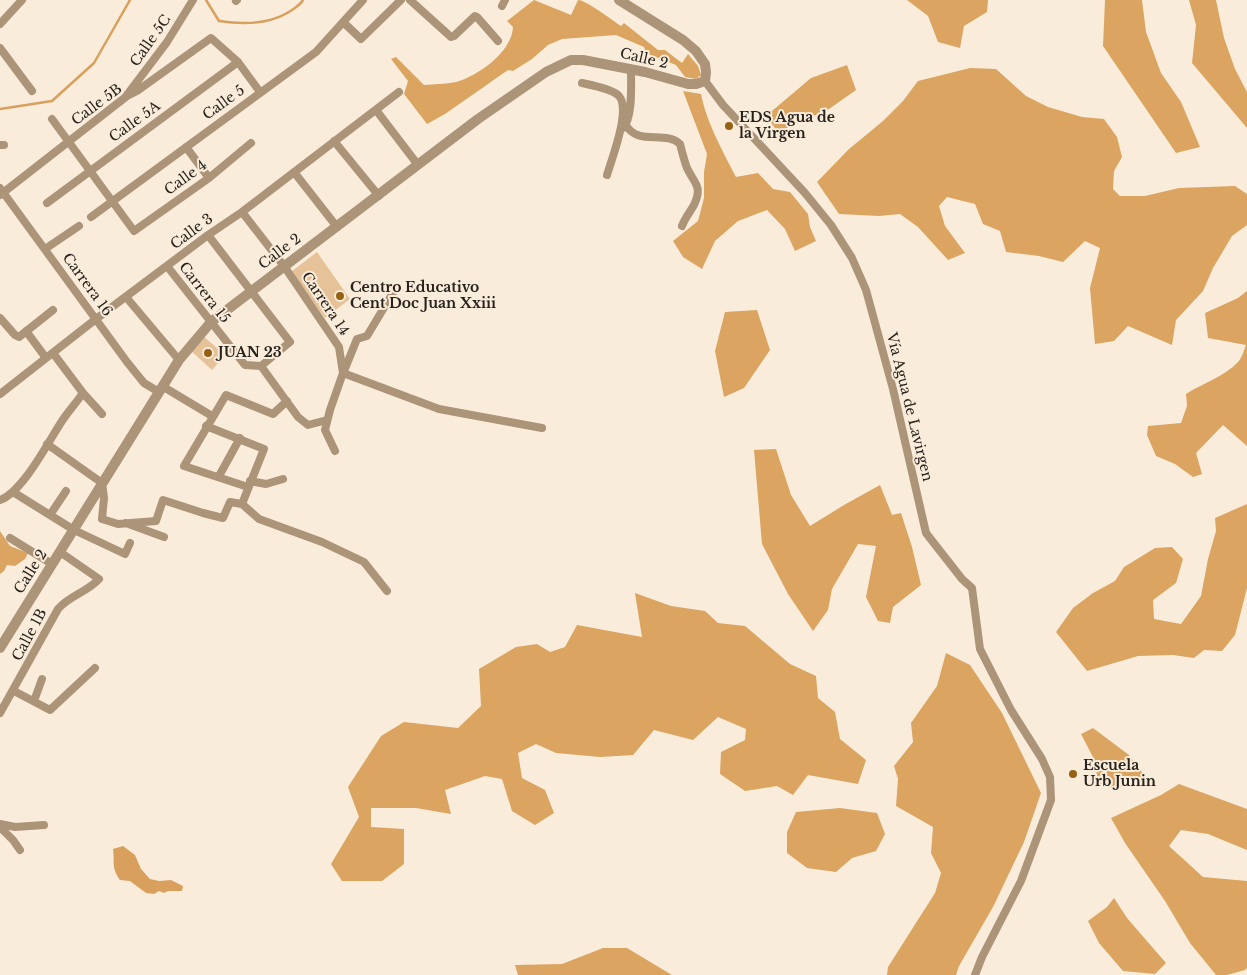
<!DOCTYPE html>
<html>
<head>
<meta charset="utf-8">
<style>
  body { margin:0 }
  canvas { display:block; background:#faecdb }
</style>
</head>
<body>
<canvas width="1247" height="975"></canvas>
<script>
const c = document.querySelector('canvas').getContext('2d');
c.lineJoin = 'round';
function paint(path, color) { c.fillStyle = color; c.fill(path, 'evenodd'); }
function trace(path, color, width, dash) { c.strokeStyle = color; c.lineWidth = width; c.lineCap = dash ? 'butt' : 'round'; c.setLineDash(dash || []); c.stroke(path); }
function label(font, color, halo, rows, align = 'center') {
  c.font = font + ' "Libre Baskerville",serif'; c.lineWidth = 4; c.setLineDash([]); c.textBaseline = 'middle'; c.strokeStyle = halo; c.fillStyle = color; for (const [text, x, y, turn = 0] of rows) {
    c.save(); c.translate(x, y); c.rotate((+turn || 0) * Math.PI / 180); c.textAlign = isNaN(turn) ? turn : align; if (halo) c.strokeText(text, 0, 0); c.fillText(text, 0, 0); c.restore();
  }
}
paint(new Path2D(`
  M 317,252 L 350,299 L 325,318 L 291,272 Z
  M 203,336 L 225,355 L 212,370 L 191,351 Z`), '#e6c298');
paint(new Path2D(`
  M 534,0 L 571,15 L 578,0 C 586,0 612,20 621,26 L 624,23 L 658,50 L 665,50 L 682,63 L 688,54 L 698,66 L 701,75 L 696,79 L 685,77 L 676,65 L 646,53 L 644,47 L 616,35 L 562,39 L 548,45 L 532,59 L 513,71 L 508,70 L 445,114 L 427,124 L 404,94 L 408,81 L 391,59 L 396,57 L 424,85 C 434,84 446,84 456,82 C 478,76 512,52 513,27 L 507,21 Z
  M 907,0 L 988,0 L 987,12 L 964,26 L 960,48 L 938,42 L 928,16 Z
  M 1105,0 L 1142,0 L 1146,32 L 1161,73 L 1181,102 L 1200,147 L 1176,153 L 1103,46 Z
  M 1189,0 L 1216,0 L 1224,38 L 1235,69 L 1247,92 L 1247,128 L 1192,63 L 1196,25 Z
  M 847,65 L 856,90 L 829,109 L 778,132 L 766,116 L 811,78 Z
  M 970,68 L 996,69 L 1026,96 L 1048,107 L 1082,117 L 1104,119 L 1117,137 L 1122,157 L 1114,171 L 1113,189 L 1120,196 L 1145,196 L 1179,188 L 1235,186 L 1247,194 L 1247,225 L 1232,236 L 1213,268 L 1203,291 L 1176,320 L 1172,345 L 1128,326 L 1114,341 L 1095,344 L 1090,288 L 1100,248 L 1085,241 L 1063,262 L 1039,256 L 1006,252 L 1000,231 L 983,224 L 975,204 L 947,197 L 939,206 L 945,226 L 965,253 L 948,260 L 918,227 L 900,214 L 879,216 L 839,214 L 817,182 L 849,149 L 883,121 L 903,101 L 918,81 Z
  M 683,91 L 701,94 C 706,121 723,152 736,177 L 758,173 L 773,189 L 790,192 L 808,214 L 810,227 L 816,241 L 795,251 L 785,229 L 767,210 L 738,221 L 715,241 L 702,269 L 683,257 L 673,241 L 698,221 L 704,198 L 704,172 L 707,154 Z
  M 1247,291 L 1247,446 L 1223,425 L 1196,453 L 1202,474 L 1193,477 L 1175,464 L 1156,456 L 1147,435 L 1148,426 L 1181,423 L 1187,406 L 1186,394 C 1203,383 1224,377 1238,362 C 1242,358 1244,350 1246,345 L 1208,338 L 1205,313 L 1238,298 Z
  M 757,310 L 770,350 L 744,388 L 724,397 L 715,351 L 725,312 Z
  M 776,449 L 791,495 L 810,526 L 844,505 L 880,485 L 892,515 L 901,513 L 912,547 L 921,585 L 893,607 L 890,623 L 878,621 L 866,597 L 876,546 L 858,544 L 832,589 L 828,610 L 813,631 L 788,594 L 762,544 L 754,450 Z
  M 1247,504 L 1247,588 L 1235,635 L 1222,651 L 1204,650 L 1194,658 L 1173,655 L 1138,656 L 1087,671 L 1056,632 L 1073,608 L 1093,593 L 1115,581 L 1124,567 L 1155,548 L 1172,547 L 1183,559 L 1176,583 L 1153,600 L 1154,619 L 1181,624 L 1201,596 L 1208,559 L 1216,531 L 1215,518 Z
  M 0,531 L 10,546 L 28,553 L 25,559 L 15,566 L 7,565 L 4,571 L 0,574 Z
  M 635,593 L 671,606 L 705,611 L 718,623 L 745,626 L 790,664 L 816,676 L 818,698 L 835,712 L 840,739 L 866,760 L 858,784 L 808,775 L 793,795 L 777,786 L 745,791 L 720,774 L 721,752 L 745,740 L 746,729 L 718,717 L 693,740 L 654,730 L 633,755 L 600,757 L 556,753 L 536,744 L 518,753 L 522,778 L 545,790 L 554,813 L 535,825 L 512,811 L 502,779 L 485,776 L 445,790 L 451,814 L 416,808 L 371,808 L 371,827 L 404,829 L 404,864 L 382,881 L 342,881 L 331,864 L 359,817 L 348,787 L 381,736 L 404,722 L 458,728 L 481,706 L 479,669 L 516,647 L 537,644 L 550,652 L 565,647 L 577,625 L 642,637 Z
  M 946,653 L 970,665 L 1002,713 L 1041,793 L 1024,842 L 993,907 L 959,966 L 956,975 L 887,975 L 888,967 L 935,893 L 941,873 L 931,853 L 933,827 L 896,806 L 898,779 L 894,766 L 913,742 L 911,723 L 937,686 Z
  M 1093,728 L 1129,755 L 1144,775 L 1132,786 L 1113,788 L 1098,784 L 1095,761 L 1081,734 Z
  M 1179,784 L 1247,809 L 1247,850 L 1208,834 L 1181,830 L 1169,846 L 1203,877 L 1247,881 L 1247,968 L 1245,970 L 1227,975 L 1216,975 L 1190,943 L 1165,901 L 1125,843 L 1111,818 L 1161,795 Z
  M 840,808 L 877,813 L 885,834 L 876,851 L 852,858 L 836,872 L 807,868 L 787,853 L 787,832 L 796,812 Z
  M 1114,898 L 1127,918 L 1166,963 L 1155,974 L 1123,971 L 1099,943 L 1088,921 L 1107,907 Z
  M 603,948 L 627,948 L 672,975 L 518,975 L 515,965 L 562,964 Z`), '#dba460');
paint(new Path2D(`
  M 123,846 L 135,855 L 141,869 L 150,879 L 159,881 L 171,880 L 183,886 L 182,891 L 168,891 L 164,893 L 159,891 L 154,894 L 146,893 L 130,881 L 120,880 C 111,867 115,863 113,849 Z`), '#d8a05c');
trace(new Path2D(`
  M 206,0 L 219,21 C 244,25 270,25 292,10 C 296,7 300,5 303,0
  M 0,109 L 52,101 L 94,63 L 130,0`), '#d8a05c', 2.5);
trace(new Path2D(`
  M 410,0 L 451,37 L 454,36 L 475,16 L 477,17 L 498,41
  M 236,1 L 237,0
  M 502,6 L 505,0
  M 343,22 L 361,39 L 401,0
  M 0,24 L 22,0
  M 0,48 L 32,91
  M 705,81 L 723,105 L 805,193 L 831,225 L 852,258 L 866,290 L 893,389 L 926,533 L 962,579 L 972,588 L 980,649 L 1011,710 L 1042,759 L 1050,777 L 1051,800 L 1021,881 L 982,957 L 975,975
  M 582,83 C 591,85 613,89 619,96 C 631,110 612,158 607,175
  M 127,95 L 167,42 L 193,0
  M 376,110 L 418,165
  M 52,119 L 134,231 L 209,178 L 251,143
  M 626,125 C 637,146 666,130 680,144 C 682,152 684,160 687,168 C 694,183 703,186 694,205 C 690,212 685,218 682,226
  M 623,128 C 633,118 631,84 631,70
  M 334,141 L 379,196
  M 0,145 L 4,145
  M 186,147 L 209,178
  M 294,172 L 337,227
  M 0,188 L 127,362 L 144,383 L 159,392
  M 0,195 L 127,96 L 137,91 L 211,38 L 238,62 L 260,92
  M 47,203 L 238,62
  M 242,212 L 284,266 L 339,347 L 343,373 L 330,410 L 325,430 L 335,451
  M 91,217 L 316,52 L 363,0
  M 208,235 L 290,342 L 261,366
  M 45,249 L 79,226
  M 167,266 L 245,365 L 261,366
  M 126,297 L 179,360
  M 0,318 L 15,335 L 19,337 L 53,310
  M 26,331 L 46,358
  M 53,353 L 83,393 L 102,414
  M 261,366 L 298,417 L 308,425 L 327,420
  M 344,371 L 357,339 L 367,336 L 394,291
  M 343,373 L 439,409 L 542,428
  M 162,386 L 212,416
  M 0,394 L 96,319 L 208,235 L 242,212 L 399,92
  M 206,426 L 264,449 L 242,504
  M 47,444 L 102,483 L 104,498 L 102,519 L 118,524 L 156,521 L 163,500 L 203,513 L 223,518 L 230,502 L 242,504 L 259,519 L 322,542 L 364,562 L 387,591
  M 219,476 L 240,438
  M 250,481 L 266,484 L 283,479
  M 248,487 L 184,466 L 226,395 L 273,414 L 287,401
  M 13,492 L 74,530 L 125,554 L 130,543
  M 0,500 C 23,492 48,442 62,421 C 68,412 76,403 83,393
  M 50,515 L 66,491
  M 126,523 L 164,537
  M 10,538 L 52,564
  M 14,691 L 50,710 L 95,668
  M 34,701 L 42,679
  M 0,713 L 58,609 C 70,595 86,593 99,579 L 60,552
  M 0,824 L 15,827 L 44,825
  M 0,827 L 13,840 L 20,850`), '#ac9478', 8);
trace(new Path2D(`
  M 0,648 L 179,360 L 211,322 L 478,119 L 546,72 L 571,60 L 583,60 L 645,72 L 688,84 L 696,84 L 705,81 L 706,72 L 705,64 L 696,51 L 683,40 L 619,0`), '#ac9478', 10);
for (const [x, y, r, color] of [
  [729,126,5,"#956115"],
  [340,296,5,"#956115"],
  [208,353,5,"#956115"],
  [1073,774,5,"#956115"]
]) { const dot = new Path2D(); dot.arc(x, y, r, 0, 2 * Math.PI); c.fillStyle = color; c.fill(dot); trace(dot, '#faecdb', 2); }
label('14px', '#27221c', '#faecdb', [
  ["Calle 5C",151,41,-55],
  ["Calle 2",644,59,13],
  ["Calle 5",224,103,-36],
  ["Calle 5B",97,105,-37],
  ["Calle 5A",135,122,-36],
  ["Calle 4",186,178,-36],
  ["Calle 3",192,232,-37],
  ["Calle 2",280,252,-37],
  ["Carrera 16",87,285,54],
  ["Carrera 15",204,293,52],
  ["Carrera 14",325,304,56],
  ["Vía Agua de Lavirgen",909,407,76],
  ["Calle 2",31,572,-58],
  ["Calle 1B",30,635,-62]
]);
label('bold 14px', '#27221c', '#faecdb', [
  ["EDS Agua de",739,118],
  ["la Virgen",739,134],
  ["Centro Educativo",350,288],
  ["Cent Doc Juan Xxiii",350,304],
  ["JUAN 23",218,353],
  ["Escuela",1083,766],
  ["Urb Junin",1083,782]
], 'left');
</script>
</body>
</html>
